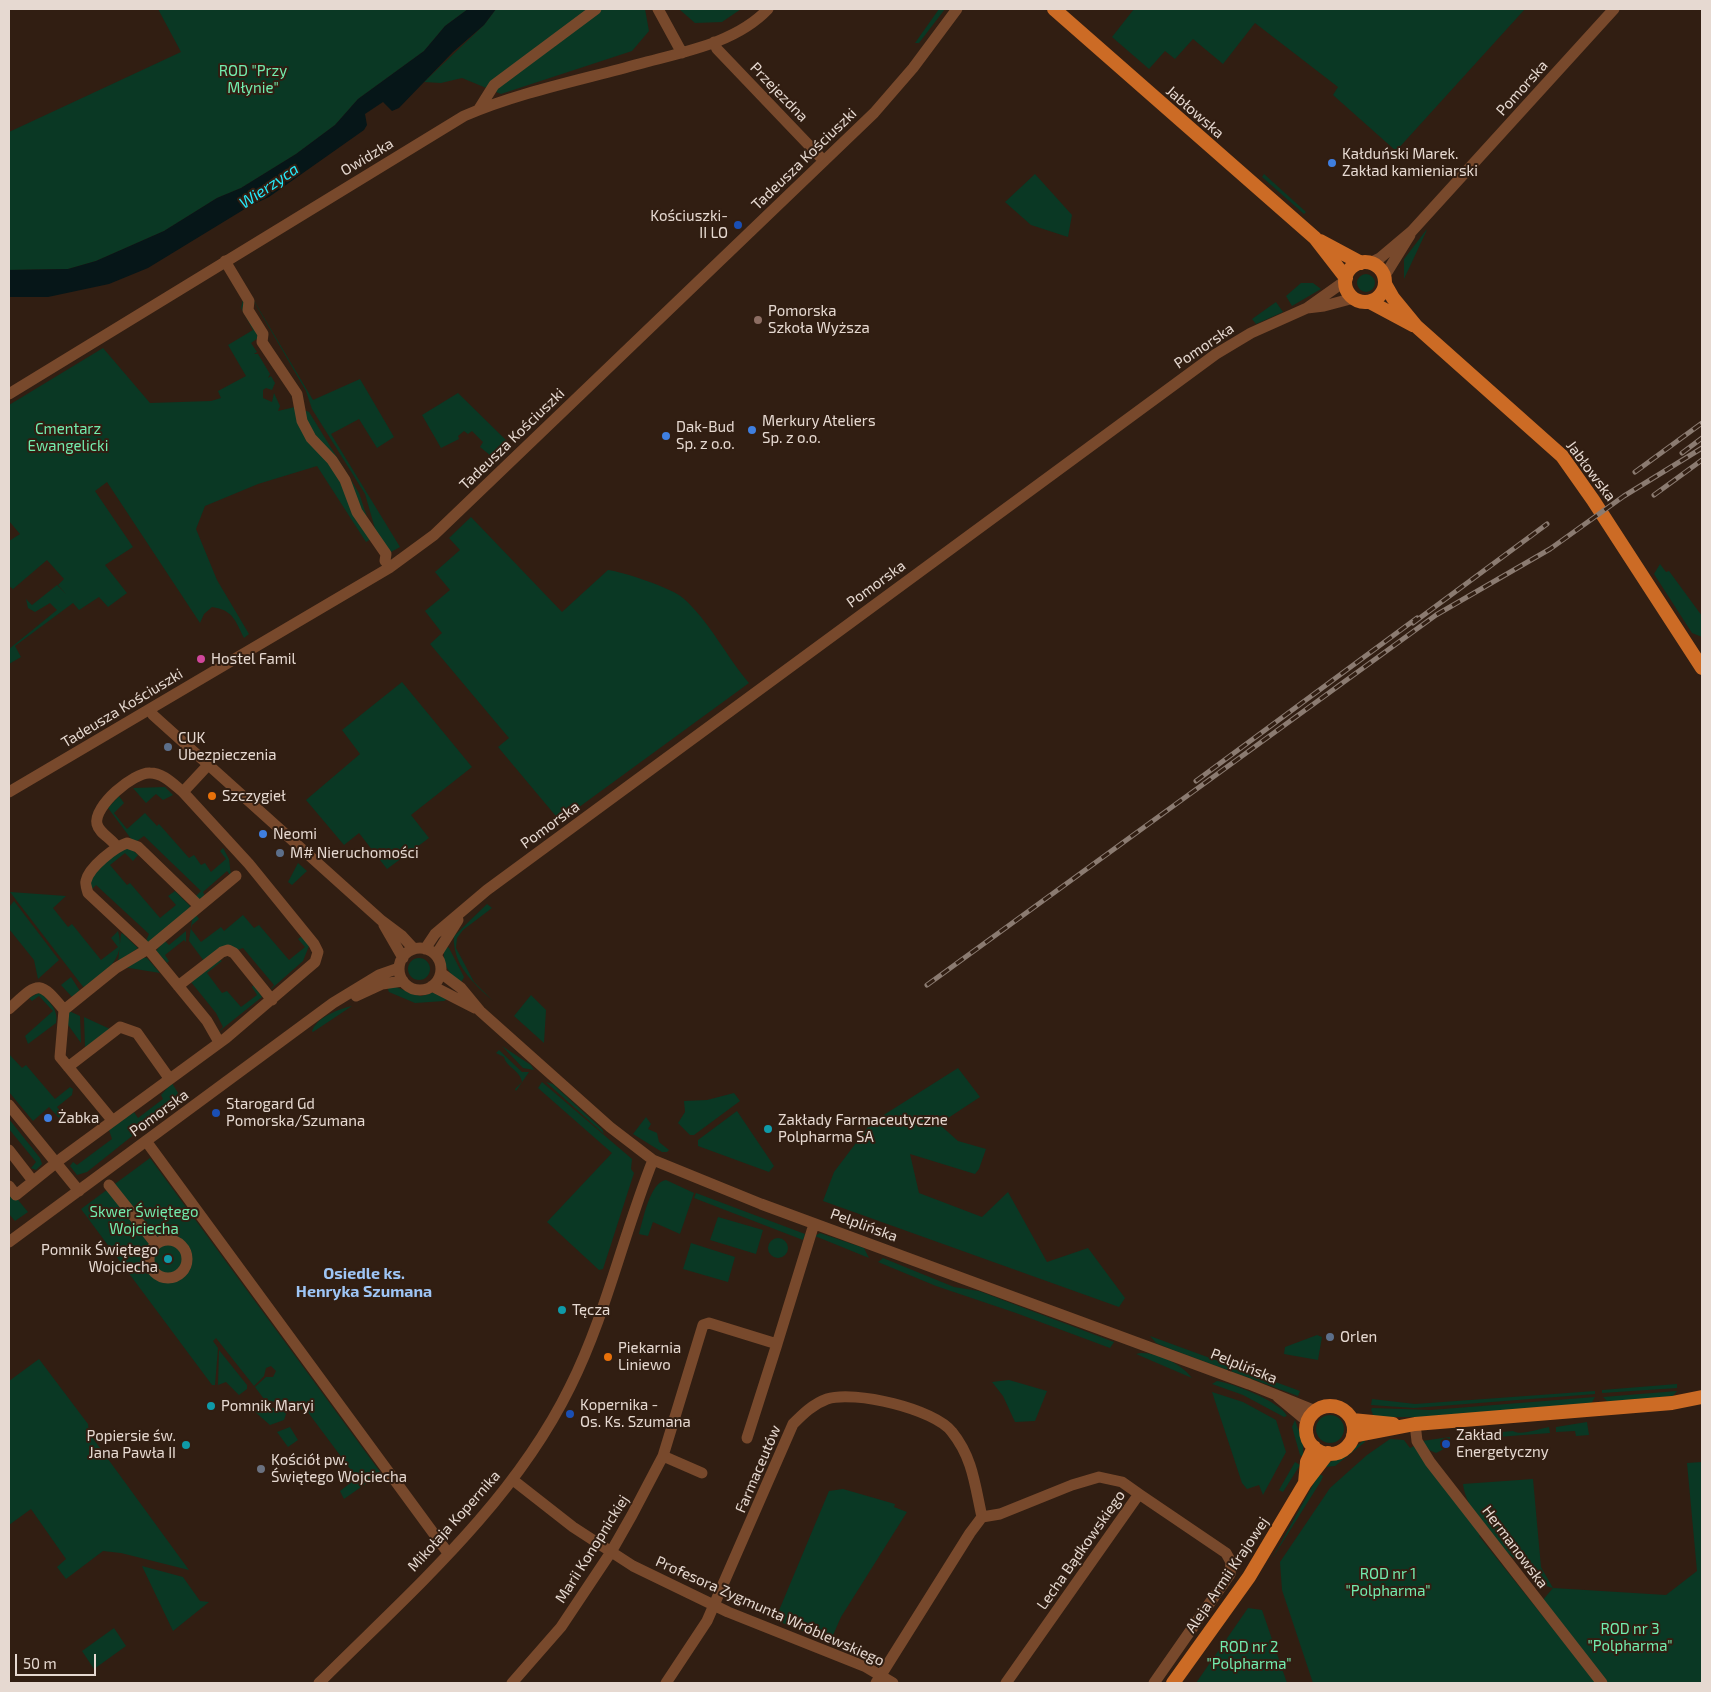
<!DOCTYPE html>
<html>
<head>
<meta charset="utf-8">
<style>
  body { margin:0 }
  #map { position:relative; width:1711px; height:1692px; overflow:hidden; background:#311e12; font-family:"Exo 2",sans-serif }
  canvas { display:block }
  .frame { position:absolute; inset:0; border:10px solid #e6d9d1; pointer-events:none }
  .scale { position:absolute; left:15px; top:1654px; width:81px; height:22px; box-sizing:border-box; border:2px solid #e6d9d1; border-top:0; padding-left:6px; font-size:15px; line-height:18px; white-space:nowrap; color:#e6d9d1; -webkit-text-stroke:4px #311e12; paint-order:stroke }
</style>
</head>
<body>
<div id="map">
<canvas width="1711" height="1692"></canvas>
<div class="frame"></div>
<div class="scale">50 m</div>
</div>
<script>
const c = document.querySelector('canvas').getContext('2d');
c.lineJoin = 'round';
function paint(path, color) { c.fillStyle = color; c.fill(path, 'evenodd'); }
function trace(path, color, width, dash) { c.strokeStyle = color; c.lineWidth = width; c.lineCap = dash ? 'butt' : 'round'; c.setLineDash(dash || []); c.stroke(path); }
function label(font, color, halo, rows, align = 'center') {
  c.font = font + ' "Exo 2",sans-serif'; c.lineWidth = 4; c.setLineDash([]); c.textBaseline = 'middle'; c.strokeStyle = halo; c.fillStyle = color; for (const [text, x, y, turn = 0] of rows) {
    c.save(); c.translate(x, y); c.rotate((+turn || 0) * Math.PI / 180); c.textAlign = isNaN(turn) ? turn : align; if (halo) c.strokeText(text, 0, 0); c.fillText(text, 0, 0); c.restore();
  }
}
paint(new Path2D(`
  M 158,9 L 468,9 L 445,26 L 424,51 L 358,99 L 335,125 L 296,154 L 241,188 L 217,198 L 164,231 L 96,261 L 68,269 L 9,270 L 9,132 L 181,52 Z
  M 496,9 L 645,9 L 649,31 L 632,51 L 501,94 L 462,78 L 441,83 L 424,82 L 484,25 Z
  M 679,9 L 741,9 L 722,22 L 695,23 Z
  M 939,9 L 945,9 L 919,43 L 915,43 Z
  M 1134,9 L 1525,9 L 1396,151 L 1333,95 L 1338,87 L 1255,23 L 1223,64 L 1193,39 L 1175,59 L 1165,51 L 1149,69 L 1112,37 Z
  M 1035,174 L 1072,215 L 1068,237 L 1031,225 L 1005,202 Z
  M 1264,174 L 1306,212 L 1304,214 L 1262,177 Z
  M 1427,229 L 1426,232 L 1404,279 L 1404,259 Z
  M 234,267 L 313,400 L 360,379 L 394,437 L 377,448 L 359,419 L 331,434 L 400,547 L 391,552 L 376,532 L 365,494 L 312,409 L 306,391 Z
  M1357 283a9 9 0 1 1 18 0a9 9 0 1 1-18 0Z
  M 1301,283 L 1313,283 L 1321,289 L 1292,306 L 1286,296 Z
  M 243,299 L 245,303 L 242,308 L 258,334 L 258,338 L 251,343 L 257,352 L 254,354 L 258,354 L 270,374 L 268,378 L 271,376 L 275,383 L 272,390 L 266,388 L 263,390 L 263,398 L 272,402 L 274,393 L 280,406 L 278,411 L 295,407 L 335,472 L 371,539 L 366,542 L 317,466 L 258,484 L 205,506 L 196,529 L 217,580 L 249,634 L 244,638 C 235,620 233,610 212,607 L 204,614 L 200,623 L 107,482 L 95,491 L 133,547 L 105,565 L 127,593 L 108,607 L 99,597 L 79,610 L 73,603 L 15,646 L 21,657 L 9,664 L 9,649 L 57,610 L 50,603 L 35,612 L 28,608 L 26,599 L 32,605 L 57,585 L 66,594 L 58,585 L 64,579 L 47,560 L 13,589 L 9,586 L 9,541 L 20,534 L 9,521 L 9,405 L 103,348 L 150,403 L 211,401 L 221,398 L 218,391 L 246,376 L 228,345 L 253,330 L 241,308 Z
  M 1276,302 L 1283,312 L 1256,324 L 1252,319 Z
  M 458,393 L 510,444 L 496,460 L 480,447 L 483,442 L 472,431 L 468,434 L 464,431 L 458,436 L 459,439 L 441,448 L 422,415 Z
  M 304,410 L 309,412 L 359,493 L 368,520 L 308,424 Z
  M 471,517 L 562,612 L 608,570 C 623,572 672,588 683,598 C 710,622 726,656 749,683 L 560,821 L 498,747 L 509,738 L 430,644 L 442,633 L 425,611 L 450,590 L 435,572 L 460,550 L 449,538 Z
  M 1660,564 L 1666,572 L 1669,571 L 1702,616 L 1702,637 L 1692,633 L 1654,574 Z
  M 402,682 L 472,767 L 411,815 L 429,838 L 387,869 L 359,833 L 344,845 L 306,800 L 360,754 L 342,730 Z
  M 165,787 L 173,795 L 163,800 L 156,794 L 146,803 L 133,788 Z
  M 119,796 L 124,803 L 114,813 L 127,829 L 145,813 L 157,826 L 159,824 L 189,858 L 194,855 L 201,865 L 205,863 L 211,872 L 226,859 L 220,851 L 223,848 L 229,859 L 231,876 L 227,871 L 203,892 L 206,898 L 202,901 L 195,897 L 201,891 L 144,836 L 137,841 L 132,840 L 108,808 Z
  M 128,846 L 138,855 L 133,861 L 125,853 L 110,865 L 127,885 L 130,883 L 160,918 L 176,905 L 168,896 L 175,891 L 190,906 L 189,909 L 150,943 L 146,941 L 149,934 L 96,885 L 91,890 L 88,881 L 109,859 Z
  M 298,863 L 307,871 L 292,885 L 288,882 Z
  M 10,892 L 66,896 L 53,908 L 68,927 L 72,924 L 101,960 L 118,947 L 111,938 L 118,931 C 127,960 103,973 84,988 Z
  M 14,901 L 59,960 L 38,979 L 34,960 L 9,929 L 9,907 Z
  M 487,904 L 492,908 L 463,930 L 457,938 L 456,948 L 474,982 L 493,1001 C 473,983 452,964 454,936 Z
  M 196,915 L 199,919 L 192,925 L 191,929 L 201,942 L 221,927 L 224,931 L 243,915 L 254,928 L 259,925 L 289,960 L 305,947 L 298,939 L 302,936 L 309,946 L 303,961 L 269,991 L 274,985 L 243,948 L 204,961 L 189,941 L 192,920 Z
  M 186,931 L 186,942 L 184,940 L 165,955 L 169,961 L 167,963 L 156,951 L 164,940 L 169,945 Z
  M 122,933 L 138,948 L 118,962 L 121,934 Z
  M 445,945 L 449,948 L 464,977 L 461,983 C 447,972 441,962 445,945 Z
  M 142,957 L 147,958 L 160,973 L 123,967 Z
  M408 969a11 11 0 1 1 22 0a11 11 0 1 1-22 0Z
  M 218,958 L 222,961 L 207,973 L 222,993 L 227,991 L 241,1007 L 257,995 L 252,987 L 254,984 L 262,997 L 217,1033 L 223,1027 L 216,1013 L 191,982 Z
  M 71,977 L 80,991 L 72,997 L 61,985 Z
  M 394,986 L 413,994 L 421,996 L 435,992 L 449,998 L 444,1001 L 415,1003 L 389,992 L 387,987 Z
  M 40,992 C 49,1001 59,1010 56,1023 L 28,1044 L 25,1036 L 53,1011 L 39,996 L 32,1001 L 29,998 Z
  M 531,995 L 546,1010 L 544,1043 L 514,1016 Z
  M 352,1006 L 313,1032 L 312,1031 C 317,1017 339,1009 352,1006 Z
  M 69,1011 L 80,1016 L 81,1043 L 66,1022 Z
  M 84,1017 L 110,1029 L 85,1048 Z
  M 502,1046 L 531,1065 L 534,1070 L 523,1068 Z
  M 499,1050 L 522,1072 L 529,1072 L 516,1091 L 515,1089 L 522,1082 C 520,1070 506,1067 504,1057 L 496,1053 Z
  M 9,1054 L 22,1068 L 26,1065 L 55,1099 L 70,1087 L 73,1089 L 72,1095 L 57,1107 L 63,1115 L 59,1118 L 49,1107 L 33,1121 L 9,1092 Z
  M 958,1068 L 980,1097 L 939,1124 L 958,1141 L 986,1149 L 979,1169 L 975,1174 L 910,1154 L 919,1193 L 982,1217 L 1008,1192 L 1047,1262 L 1088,1248 L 1125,1298 L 1119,1307 L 823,1201 L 834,1172 L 871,1123 Z
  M 542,1082 L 632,1159 L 631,1169 L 634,1173 L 603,1269 L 599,1270 L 547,1222 L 612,1153 L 538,1088 Z
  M 546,1082 L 553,1084 L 602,1129 L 604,1134 Z
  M 172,1083 L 178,1093 L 166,1109 L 87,1172 L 77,1175 L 70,1166 L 73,1162 L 77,1165 L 112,1139 L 109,1130 L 134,1112 L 138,1118 L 163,1099 L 161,1095 Z
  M 734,1093 L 740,1101 L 694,1135 L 690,1135 L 678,1123 L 685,1112 L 684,1101 L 707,1100 Z
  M 737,1111 L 774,1166 L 769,1172 L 698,1146 L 698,1140 Z
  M 646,1117 L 651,1124 L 648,1129 L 657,1133 L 659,1142 L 669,1150 L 667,1152 L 662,1152 L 633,1134 Z
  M 9,1119 L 40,1158 L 42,1164 L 36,1170 L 31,1168 L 36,1162 L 9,1129 Z
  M 150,1158 L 381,1473 L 344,1499 L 340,1491 L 357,1478 L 307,1411 L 264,1399 L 255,1387 L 266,1377 L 273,1377 L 276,1371 L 271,1366 L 266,1368 L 264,1376 L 254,1386 L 216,1338 L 213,1341 L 218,1348 L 215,1385 L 212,1385 L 81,1209 Z
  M 666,1180 L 694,1193 L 680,1234 L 653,1222 L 648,1236 L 639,1234 C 643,1220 650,1182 666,1180 Z
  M 9,1189 L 28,1212 L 15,1221 L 9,1214 Z
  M 696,1193 L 805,1234 L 803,1240 L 694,1198 Z
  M 718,1217 L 763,1230 L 756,1254 L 710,1240 Z
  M 820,1233 L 864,1248 L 869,1258 L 815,1236 Z
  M768 1248a10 10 0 1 1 20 0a10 10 0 1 1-20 0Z
  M 691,1243 L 735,1257 L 728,1282 L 683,1269 Z
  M 883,1258 L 954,1287 L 979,1291 L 1114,1342 L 1110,1348 L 1016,1313 L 936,1286 L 878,1262 Z
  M 1317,1335 L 1322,1337 L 1318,1360 L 1284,1354 L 1285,1347 Z
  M 1150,1336 L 1300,1391 L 1298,1396 L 1173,1350 L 1156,1343 Z
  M 219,1350 L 247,1385 L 247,1389 L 239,1395 L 226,1382 L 218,1385 Z
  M 1140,1353 C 1157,1352 1182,1364 1192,1378 L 1136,1354 Z
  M 39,1359 L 88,1424 L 89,1433 L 189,1570 L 121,1553 L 103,1551 L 66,1579 L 57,1567 L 66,1559 L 31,1509 L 9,1525 L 9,1381 Z
  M 1009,1380 L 1047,1391 L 1035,1421 L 1015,1422 L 1003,1396 L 992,1382 Z
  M 1217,1381 C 1232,1383 1281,1402 1287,1416 L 1284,1417 L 1243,1395 L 1212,1384 Z
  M 1677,1384 L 1677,1388 L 1602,1393 L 1602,1390 Z
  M 1595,1391 L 1595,1394 L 1414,1408 L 1371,1405 L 1372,1399 L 1415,1404 Z
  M 1677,1391 L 1673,1396 L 1608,1402 L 1603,1397 Z
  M 1212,1392 L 1243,1402 L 1276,1420 L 1286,1452 L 1263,1495 L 1259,1485 L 1247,1489 L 1242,1483 Z
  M 1595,1397 L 1591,1404 L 1425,1417 L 1374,1417 L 1371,1410 L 1372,1408 L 1431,1410 Z
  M 261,1405 L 284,1411 L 286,1414 L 284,1420 L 270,1425 L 254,1411 Z
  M1316 1429a14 14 0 1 1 28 0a14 14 0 1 1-28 0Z
  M 1295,1420 L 1303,1443 L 1303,1457 L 1300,1455 L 1292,1427 Z
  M 1587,1422 L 1589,1435 L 1576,1436 L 1575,1431 L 1556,1432 L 1556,1427 Z
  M 290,1427 L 298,1440 L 288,1447 L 277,1432 Z
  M 1549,1427 L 1550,1433 L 1458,1440 L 1458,1436 L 1513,1431 C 1520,1436 1538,1429 1549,1427 Z
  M 1450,1437 L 1448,1447 L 1436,1453 L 1429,1450 L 1422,1441 Z
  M 1390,1439 L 1404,1440 L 1410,1448 L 1414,1446 L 1483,1534 L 1479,1536 L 1596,1683 L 1313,1683 L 1282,1590 L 1280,1562 L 1330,1488 L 1367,1455 Z
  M 1364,1440 L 1365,1442 L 1335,1466 L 1325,1467 L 1330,1462 L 1349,1452 Z
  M 1295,1462 L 1300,1465 L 1283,1492 L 1279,1490 Z
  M 1702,1462 L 1702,1683 L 1608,1683 L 1542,1601 L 1553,1588 C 1536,1584 1538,1577 1527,1566 C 1522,1562 1515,1560 1510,1555 C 1492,1538 1466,1510 1463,1484 L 1533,1479 L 1541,1567 L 1553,1588 L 1666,1595 L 1697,1571 L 1687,1463 Z
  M 1319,1474 L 1323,1476 L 1321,1481 L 1272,1559 Z
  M 843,1489 L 895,1504 L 894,1507 L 907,1512 L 841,1617 L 830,1642 L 775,1620 L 829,1491 Z
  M 142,1566 L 183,1577 L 200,1601 L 209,1602 L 173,1631 Z
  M 1248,1608 L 1262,1610 L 1287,1683 L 1196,1683 Z
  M 114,1628 L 126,1646 L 94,1669 L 82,1651 Z`), '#0a3824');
paint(new Path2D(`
  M 468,9 L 496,9 L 484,25 L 453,52 L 399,108 L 392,111 L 383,102 L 365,114 L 367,125 L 364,130 L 269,197 L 248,207 L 148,268 L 109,284 L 48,297 L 9,297 L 9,270 L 68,269 L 96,261 L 164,231 L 217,198 L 241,188 L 296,154 L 335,125 L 358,99 L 424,51 L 445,26 Z`), '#061618');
trace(new Path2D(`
  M 658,9 L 682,53
  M 714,42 L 717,49 L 824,161
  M 479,109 L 494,85 L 596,9
  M 225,261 L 249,301 L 248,310 L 263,334 L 262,342 L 297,394 L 302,421 L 311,438 L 332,460 L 345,480 L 357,512 L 386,554 L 385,561
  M 1370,263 L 1380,258 L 1412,231 L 1614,9
  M 1384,277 L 1410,235
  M 1307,308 L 1324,306 L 1354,298
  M 9,394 L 464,116 C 520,92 581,80 639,64 C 683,52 736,43 768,9
  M 150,709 L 153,715 L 382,921 L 402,936 L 414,949
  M 9,792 L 389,568 L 434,535 L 874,113 L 913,68 L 957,9
  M 117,847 C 112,839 99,833 97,824 C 93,806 134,772 150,773 C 163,773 173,784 183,792
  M 384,925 L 403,958
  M399 969a21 21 0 1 1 42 0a21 21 0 1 1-42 0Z
  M 425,949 L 435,934 L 487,890 L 1216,354 L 1251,333 L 1307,308 L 1345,281
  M 436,955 L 458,920
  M 441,973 L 461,988 L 480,1011 L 610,1127 L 653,1160 L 761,1204 L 1249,1384 L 1316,1411
  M 178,986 L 222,952 L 228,950 L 234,953 L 272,1000
  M 432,986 L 475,1008
  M 356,996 L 382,984 L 403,981
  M 9,1009 C 38,983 38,978 64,1010 L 60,1057 L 112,1120
  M 64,1010 L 116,968 L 148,949 L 88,893 C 87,889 85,884 86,881 C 89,867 115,847 127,843 L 138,847 L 199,906
  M 219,1042 L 207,1021 L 148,949 L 236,876
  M 68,1067 L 120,1027 L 137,1033 L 169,1078
  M 9,1105 L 79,1191
  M 146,1141 L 448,1553
  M 9,1150 L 33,1181
  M 109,1185 L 156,1244
  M 9,1186 L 16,1195 L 62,1158 L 226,1038 L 315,962 L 318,952 L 314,944 L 249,864 L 183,792 L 209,764
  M149 1259a19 19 0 1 1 38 0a19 19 0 1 1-38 0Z
  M 9,1242 L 333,1003 L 379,975 L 399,968
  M 1278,1397 L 1308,1422
  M 1415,1424 L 1417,1441 L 1430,1462 L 1602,1683
  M 747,1438 L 777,1344
  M 663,1456 L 702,1473
  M 513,1480 L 573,1527 L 633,1566 L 728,1612 L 866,1667 L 893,1683
  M 1139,1494 L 1226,1553 L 1231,1562 L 1230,1574 L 1154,1683
  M 982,1517 L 1000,1514 L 1072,1485 L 1099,1477 L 1122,1482 L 1139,1494 L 1006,1683
  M 319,1683 C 410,1592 512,1505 570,1387 C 606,1315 623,1235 653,1160
  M 512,1683 L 561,1627 L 611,1552 L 632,1515 L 663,1456 L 703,1325 L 709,1323 L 777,1344 L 814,1224
  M 666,1683 L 707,1621 L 793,1424 C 803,1414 813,1404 827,1399 C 854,1390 935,1409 952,1432 C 973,1458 975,1486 982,1517 L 970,1533 L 876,1683`), '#78492c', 11);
trace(new Path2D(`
  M 1054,9 L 1315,238 L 1346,278
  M 1320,241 L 1361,263
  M1345 282a20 20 0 1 1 40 0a20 20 0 1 1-40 0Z
  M 1385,284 L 1393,298 L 1416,326 L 1562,456 L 1593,500 L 1702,668
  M 1370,302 L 1413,325
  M1306 1430a24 24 0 1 1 48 0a24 24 0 1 1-48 0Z
  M 1352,1420 L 1393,1424
  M 1353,1436 L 1415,1424 L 1672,1403 L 1702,1397
  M 1305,1483 L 1307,1462 L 1314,1447
  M 1173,1683 L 1249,1577 L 1305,1483 L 1328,1453`), '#cc6b25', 14);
const rail = new Path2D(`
  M 1682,453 L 1702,438
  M 1635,472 L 1702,423
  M 1654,495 L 1702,460
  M 1413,623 L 1547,524
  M 1196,781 L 1417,618
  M 927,985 L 1436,615 L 1550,549 L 1624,496 L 1702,448`);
trace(rail, '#8b7b71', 5);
trace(rail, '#311e12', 3, [9]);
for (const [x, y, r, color] of [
  [1332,163,5,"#3f7fe0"],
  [738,225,5,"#1a4fb4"],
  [758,320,5,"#8d6e63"],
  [752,430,5,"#3f7fe0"],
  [666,436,5,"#3f7fe0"],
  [201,659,5,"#d1479c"],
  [168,747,5,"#5c6f8a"],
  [212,796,5,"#e8710a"],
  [263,834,5,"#3f7fe0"],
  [280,853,5,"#5c6f8a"],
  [216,1113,5,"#1a4fb4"],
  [48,1118,5,"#3f7fe0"],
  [768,1129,5,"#0f9aa8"],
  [168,1259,5,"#0f9aa8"],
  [562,1310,5,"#0f9aa8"],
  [1330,1337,5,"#5c6f8a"],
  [608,1357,5,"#e8710a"],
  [211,1406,5,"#0f9aa8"],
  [570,1414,5,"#1a4fb4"],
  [1446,1444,5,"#1a4fb4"],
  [186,1445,5,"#0f9aa8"],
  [261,1469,5,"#6b7280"]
]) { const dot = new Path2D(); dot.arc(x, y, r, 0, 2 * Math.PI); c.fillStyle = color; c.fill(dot); trace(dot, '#311e12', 2); }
label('15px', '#72edaf', '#311e12', [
  ["ROD \"Przy",253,71],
  ["Młynie\"",253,88],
  ["Cmentarz",68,429],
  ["Ewangelicki",68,446],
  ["Skwer Świętego",144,1212],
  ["Wojciecha",144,1229],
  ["ROD nr 1",1388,1574],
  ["\"Polpharma\"",1388,1591],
  ["ROD nr 3",1630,1629],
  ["\"Polpharma\"",1630,1646],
  ["ROD nr 2",1249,1647],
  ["\"Polpharma\"",1249,1664]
]);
label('15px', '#e6d9d1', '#311e12', [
  ["Pomorska",1522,88,-48],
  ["Przejezdna",779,92,46],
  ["Jabłowska",1195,112,41],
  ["Owidzka",367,157,-31],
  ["Tadeusza Kościuszki",804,159,-44],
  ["Pomorska",1204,346,-34],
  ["Tadeusza Kościuszki",512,439,-44],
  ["Jabłowska",1591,471,53],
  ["Pomorska",876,584,-36],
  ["Tadeusza Kościuszki",122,708,-31],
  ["Pomorska",550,825,-36],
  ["Pomorska",159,1113,-36],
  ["Pelplińska",864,1225,20],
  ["Pelplińska",1244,1366,22],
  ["Farmaceutów",758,1469,-67],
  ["Mikołaja Kopernika",454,1521,-48],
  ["Hermanowska",1515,1547,53],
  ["Marii Konopnickiej",592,1549,-58],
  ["Lecha Bądkowskiego",1081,1550,-55],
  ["Aleja Armii Krajowej",1227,1575,-56],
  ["Profesora Zygmunta Wróblewskiego",770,1611,24]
]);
label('15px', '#e6d9d1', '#311e12', [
  ["Kałduński Marek.",1342,154],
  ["Zakład kamieniarski",1342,171],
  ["Kościuszki-",728,216,"right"],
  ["II LO",728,233,"right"],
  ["Pomorska",768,311],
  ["Szkoła Wyższa",768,328],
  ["Merkury Ateliers",762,421],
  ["Sp. z o.o.",762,438],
  ["Dak-Bud",676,427],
  ["Sp. z o.o.",676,444],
  ["Hostel Famil",211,659],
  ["CUK",178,738],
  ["Ubezpieczenia",178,755],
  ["Szczygieł",222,796],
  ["Neomi",273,834],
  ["M# Nieruchomości",290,853],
  ["Starogard Gd",226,1104],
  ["Pomorska/Szumana",226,1121],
  ["Żabka",58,1118],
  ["Zakłady Farmaceutyczne",778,1120],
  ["Polpharma SA",778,1137],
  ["Pomnik Świętego",158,1250,"right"],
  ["Wojciecha",158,1267,"right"],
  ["Tęcza",572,1310],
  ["Orlen",1340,1337],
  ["Piekarnia",618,1348],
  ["Liniewo",618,1365],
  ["Kopernika -",580,1405],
  ["Os. Ks. Szumana",580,1422],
  ["Pomnik Maryi",221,1406],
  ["Zakład",1456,1435],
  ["Energetyczny",1456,1452],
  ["Popiersie św.",176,1436,"right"],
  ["Jana Pawła II",176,1453,"right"],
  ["Kościół pw.",271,1460],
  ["Świętego Wojciecha",271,1477]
], 'left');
label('italic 16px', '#25eafc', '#311e12', [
  ["Wierzyca",269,186,-34]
]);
label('bold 16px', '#9ec5f5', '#311e12', [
  ["Osiedle ks.",364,1274],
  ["Henryka Szumana",364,1292]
]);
</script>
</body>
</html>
